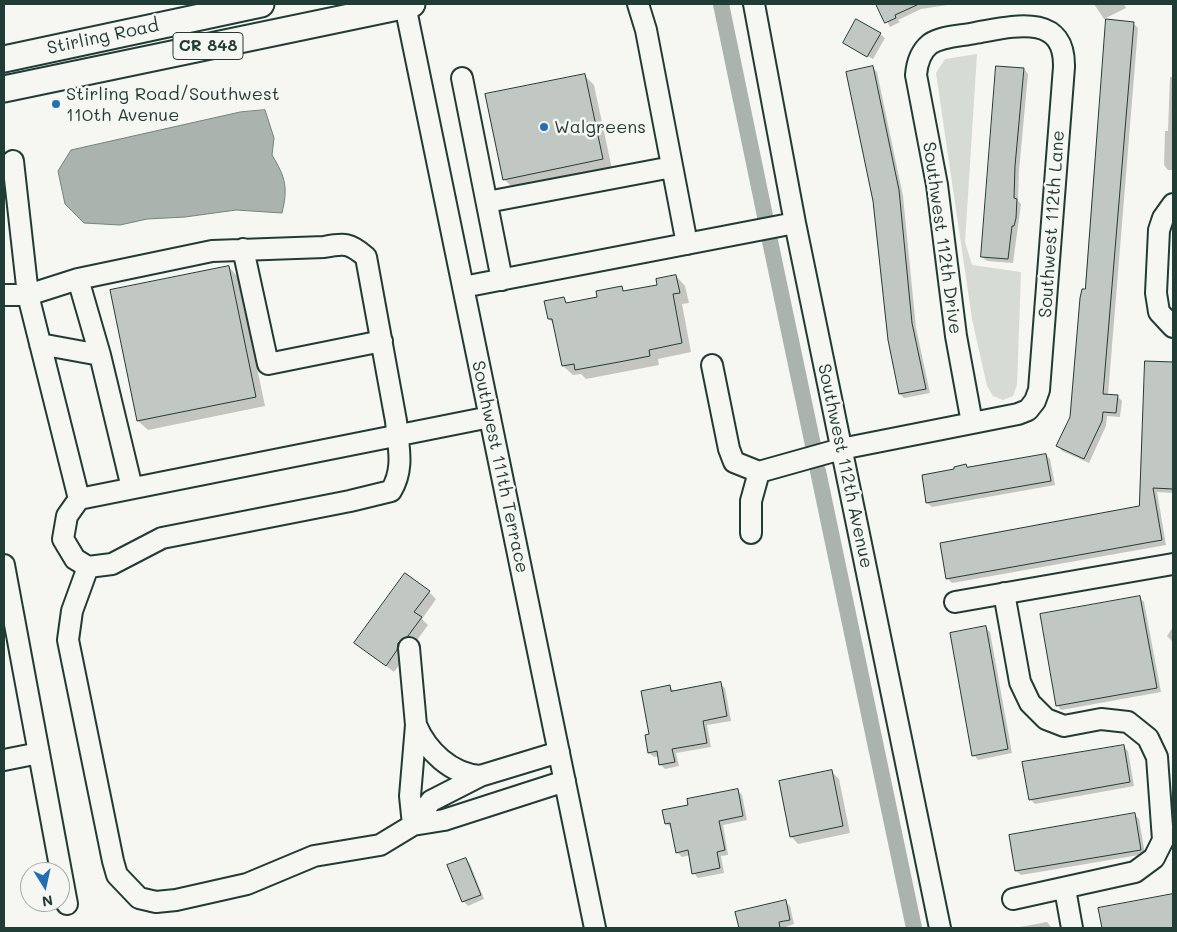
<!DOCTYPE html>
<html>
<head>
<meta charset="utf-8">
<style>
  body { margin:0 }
  #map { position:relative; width:1177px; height:932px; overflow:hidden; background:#f6f6f2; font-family:Mali,sans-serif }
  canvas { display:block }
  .frame { position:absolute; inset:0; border:5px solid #1f3d34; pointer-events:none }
  .north { position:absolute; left:20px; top:862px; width:50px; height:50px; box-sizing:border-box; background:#f6f6f2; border:1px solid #a0aca6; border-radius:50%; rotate:170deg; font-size:14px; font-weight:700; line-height:20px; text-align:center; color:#1f3d34 }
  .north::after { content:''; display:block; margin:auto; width:18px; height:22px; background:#1f6fb2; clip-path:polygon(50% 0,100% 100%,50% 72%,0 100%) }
</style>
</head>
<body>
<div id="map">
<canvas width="1177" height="932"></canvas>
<div class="frame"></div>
<div class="north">N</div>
</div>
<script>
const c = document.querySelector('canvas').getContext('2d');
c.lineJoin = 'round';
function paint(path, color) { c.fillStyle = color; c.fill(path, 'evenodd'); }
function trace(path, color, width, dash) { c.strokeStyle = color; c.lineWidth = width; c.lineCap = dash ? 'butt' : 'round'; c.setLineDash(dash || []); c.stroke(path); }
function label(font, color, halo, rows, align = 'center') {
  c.font = font + ' Mali,sans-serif'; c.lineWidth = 5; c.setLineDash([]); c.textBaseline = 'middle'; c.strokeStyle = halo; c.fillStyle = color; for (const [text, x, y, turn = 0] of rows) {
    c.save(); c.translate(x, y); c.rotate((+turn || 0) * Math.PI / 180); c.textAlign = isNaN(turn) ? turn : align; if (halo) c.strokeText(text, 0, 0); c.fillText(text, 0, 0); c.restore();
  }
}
paint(new Path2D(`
  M 977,54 L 965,242 L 972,265 L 1021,272 L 1017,385 L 1013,396 L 1003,400 L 993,396 L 987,386 L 972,319 L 936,73 L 945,59 Z`), '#d6dbd6');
const water = new Path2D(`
  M 265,110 L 274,138 L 272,155 C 286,178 288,188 282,213 L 236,210 L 185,217 L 147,219 L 120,225 L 84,223 L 65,204 L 58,171 L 71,150 L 240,112 Z`);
paint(water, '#aab3ae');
trace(water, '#72847d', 1);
paint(new Path2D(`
  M 878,4 L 954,4 L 921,9 L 898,20 L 900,22 L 890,27 Z
  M 1094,4 L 1124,4 L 1126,8 L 1104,19 Z
  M 1133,23 L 1138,28 L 1108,395 L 1117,396 L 1122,401 L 1120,417 L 1107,416 L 1106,426 L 1089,463 L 1062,451 L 1058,446 L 1072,417 L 1086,290 Z
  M 880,34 L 885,38 L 873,59 L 844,43 Z
  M 873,68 L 877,72 L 903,196 L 916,328 L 930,393 L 904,398 L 900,394 L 889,340 Z
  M 1024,69 L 1028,74 L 1019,171 L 1018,201 L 1021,204 L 1013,263 L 987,261 L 982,257 Z
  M 584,75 L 594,85 L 612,169 L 514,189 L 504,179 Z
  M 1170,77 L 1173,77 L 1173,170 L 1168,170 L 1164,165 L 1165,131 L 1168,131 Z
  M 229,267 L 238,277 L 265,406 L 148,430 L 138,421 L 112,291 Z
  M 676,276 L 685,286 L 689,303 L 682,304 L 691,352 L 658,359 L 659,365 L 586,379 L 581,374 L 573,375 L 563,366 L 554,324 L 549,319 L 564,299 L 569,304 L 599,298 L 621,288 L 626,292 L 658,286 Z
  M 1147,362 L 1173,363 L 1173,493 L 1157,492 L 1166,545 L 952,583 L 947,578 L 1140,507 Z
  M 1046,455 L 1050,459 L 1055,485 L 932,507 L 927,503 L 968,468 Z
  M 429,592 L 436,599 L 422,619 L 428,625 L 394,672 L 356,643 Z
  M 1140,598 L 1144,602 L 1161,692 L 1061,710 L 1057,705 Z
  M 985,627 L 990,632 L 1012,753 L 978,760 L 974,755 Z
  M 1173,627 L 1173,642 L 1167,636 Z
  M 720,684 L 725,688 L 731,721 L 707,725 L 711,747 L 676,753 L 679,766 L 665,769 L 660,764 L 659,756 L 654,757 L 649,753 L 651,735 L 670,687 L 675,692 Z
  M 1123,746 L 1128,751 L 1134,786 L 1035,804 L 1030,799 Z
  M 832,772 L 839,779 L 850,833 L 798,844 L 791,836 Z
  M 737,790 L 742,795 L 747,820 L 723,825 L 728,855 L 721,856 L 724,873 L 698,878 L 694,873 L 690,855 L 682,857 L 677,852 L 673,828 L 666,824 L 664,811 L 690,806 Z
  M 1135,815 L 1139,819 L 1145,854 L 1021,875 L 1016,871 Z
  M 465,859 L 470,864 L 484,899 L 468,906 L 463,901 Z
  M 1173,895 L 1173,928 L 1103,928 L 1100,908 Z
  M 785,902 L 790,906 L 794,924 L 783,928 L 740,928 L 737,912 Z
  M 1047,922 L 1052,928 L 1015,928 Z`), '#0003');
trace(new Path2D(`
  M 721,4 L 765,216
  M 770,241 L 813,445
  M 818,471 L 914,928`), '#aab3ae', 16);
const building = new Path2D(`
  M 876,4 L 919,4 L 895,15 L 896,18 L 885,23 Z
  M 856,19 L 881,33 L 867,57 L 843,43 Z
  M 1106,19 L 1134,22 L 1103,394 L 1118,395 L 1116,413 L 1103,412 L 1102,421 L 1084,459 L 1056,446 L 1070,417 L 1080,298 L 1082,289 L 1085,289 Z
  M 873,66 L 899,190 L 912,323 L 926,389 L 899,394 L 888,340 L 873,201 L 846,72 Z
  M 996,66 L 1024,68 L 1015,166 L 1014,198 L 1017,199 L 1016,218 L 1014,226 L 1012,226 L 1008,259 L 981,257 Z
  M 585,74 L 603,159 L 503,180 L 485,94 Z
  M 229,266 L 256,397 L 137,421 L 110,290 Z
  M 676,275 L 680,293 L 673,294 L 682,343 L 649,350 L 650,356 L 619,362 L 575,370 L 574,364 L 562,366 L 552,319 L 548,319 L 544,301 L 564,297 L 566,303 L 597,297 L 596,291 L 622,286 L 623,291 L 657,285 L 656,279 Z
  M 1145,361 L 1173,362 L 1173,489 L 1153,488 L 1162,540 L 946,579 L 940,543 L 1139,506 Z
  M 1046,454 L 1051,481 L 926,503 L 922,475 L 954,469 L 954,467 L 966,464 L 967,467 Z
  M 405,573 L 430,591 L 414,612 L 422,617 L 408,636 L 398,643 L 397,650 L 386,666 L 354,643 Z
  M 1140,596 L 1157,688 L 1056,706 L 1040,614 Z
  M 986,626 L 1008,749 L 972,756 L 950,633 Z
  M 721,682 L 727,716 L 703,721 L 707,743 L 672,749 L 675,762 L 659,765 L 657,751 L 648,753 L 645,735 L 649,734 L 641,691 L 670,685 L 671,691 Z
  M 1124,745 L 1130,782 L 1029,800 L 1022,762 Z
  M 832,770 L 843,826 L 790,837 L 779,781 Z
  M 738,789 L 743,816 L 719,821 L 725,850 L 717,852 L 720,868 L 692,874 L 688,850 L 676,853 L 670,823 L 665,824 L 662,810 L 688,805 L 687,799 Z
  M 1135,813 L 1141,850 L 1015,871 L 1009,835 Z
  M 466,858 L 481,895 L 462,902 L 447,865 Z
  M 1173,894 L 1173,928 L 1102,928 L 1098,908 Z
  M 786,900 L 790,920 L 779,922 L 780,928 L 739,928 L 735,912 Z`);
paint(building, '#c1c8c3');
trace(building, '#1f3d34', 1);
const minor = new Path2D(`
  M 638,4 L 646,30 L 687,244
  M 754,4 L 795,223 L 940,928
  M 405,5 L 595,928
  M 462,78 L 502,280
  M 13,161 L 28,295 L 79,499
  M 487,202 L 672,167
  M 1173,204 L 1163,218 L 1159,230 L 1156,293 L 1159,312 L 1173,327
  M 243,249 L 268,364 L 382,341
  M 78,279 L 100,355
  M 463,287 L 795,223
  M 4,295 L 28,295 L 78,279 L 212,251 L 324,247 C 345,243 350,243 366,257 L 396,421 C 398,446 405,468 391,491 L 350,501 L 162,538 L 112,564 L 88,567 L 75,559 L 63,539 L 67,516 L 79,499 L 490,417
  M 40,344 L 100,355 L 132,488
  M 712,365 L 729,449 L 734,462 L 759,472 L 841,449 L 1018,414 L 1028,410 L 1035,401 L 1039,390 L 1064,67 C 1065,11 1010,27 975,33 C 961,36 942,36 930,44 C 920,52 917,63 916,75 L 937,185 L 956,336 L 972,423
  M 751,533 L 751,501 L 759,472
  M 4,565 L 67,904
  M 88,567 L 72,611 L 68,640 L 113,861 L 117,875 L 139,898 L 156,902 L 176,900 L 247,884 L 314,856 L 380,845 L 413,825 L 444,820 L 565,781
  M 1004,593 L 1020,682 L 1030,703 L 1046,719 L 1064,726 L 1101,719 L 1128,722 L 1148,738 L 1157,757 L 1163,840 L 1154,858 L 1135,872 L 1013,899
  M 955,602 L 1173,564
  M 409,648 L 416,725 L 410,796 L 413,825
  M 416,725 C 427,751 451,774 480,776
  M 4,760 L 39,753
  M 413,825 L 431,801 L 480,776 L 559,752
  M 1065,889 L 1072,928`);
const major = new Path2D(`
  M 4,59 L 261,4
  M 4,89 L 412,4`);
trace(minor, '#1f3d34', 24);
trace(major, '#1f3d34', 29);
trace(minor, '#f6f6f2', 20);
trace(major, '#f6f6f2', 25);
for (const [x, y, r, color] of [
  [56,104,5,"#1f6fb2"],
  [544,127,5,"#1f6fb2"]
]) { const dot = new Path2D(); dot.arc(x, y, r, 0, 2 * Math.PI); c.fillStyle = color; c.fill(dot); trace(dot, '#f6f6f2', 2); }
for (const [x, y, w] of [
  [208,46,70]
]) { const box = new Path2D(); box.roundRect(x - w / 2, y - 13.5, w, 27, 4); c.fillStyle = '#f6f6f2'; c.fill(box); trace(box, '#1f3d34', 1); }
label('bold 16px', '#1f3d34', null, [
  ["CR 848",208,46]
]);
label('18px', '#1f3d34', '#f6f6f2', [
  ["Stirling Road",103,37,-12],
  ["Southwest 112th Lane",1052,224,-86],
  ["Southwest 112th Drive",942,238,82],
  ["Southwest 112th Avenue",845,466,78],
  ["Southwest 111th Terrace",500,467,78]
]);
label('18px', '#1f3d34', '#f6f6f2', [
  ["Stirling Road/Southwest",66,94],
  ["110th Avenue",66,115],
  ["Walgreens",554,127]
], 'left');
</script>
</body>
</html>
